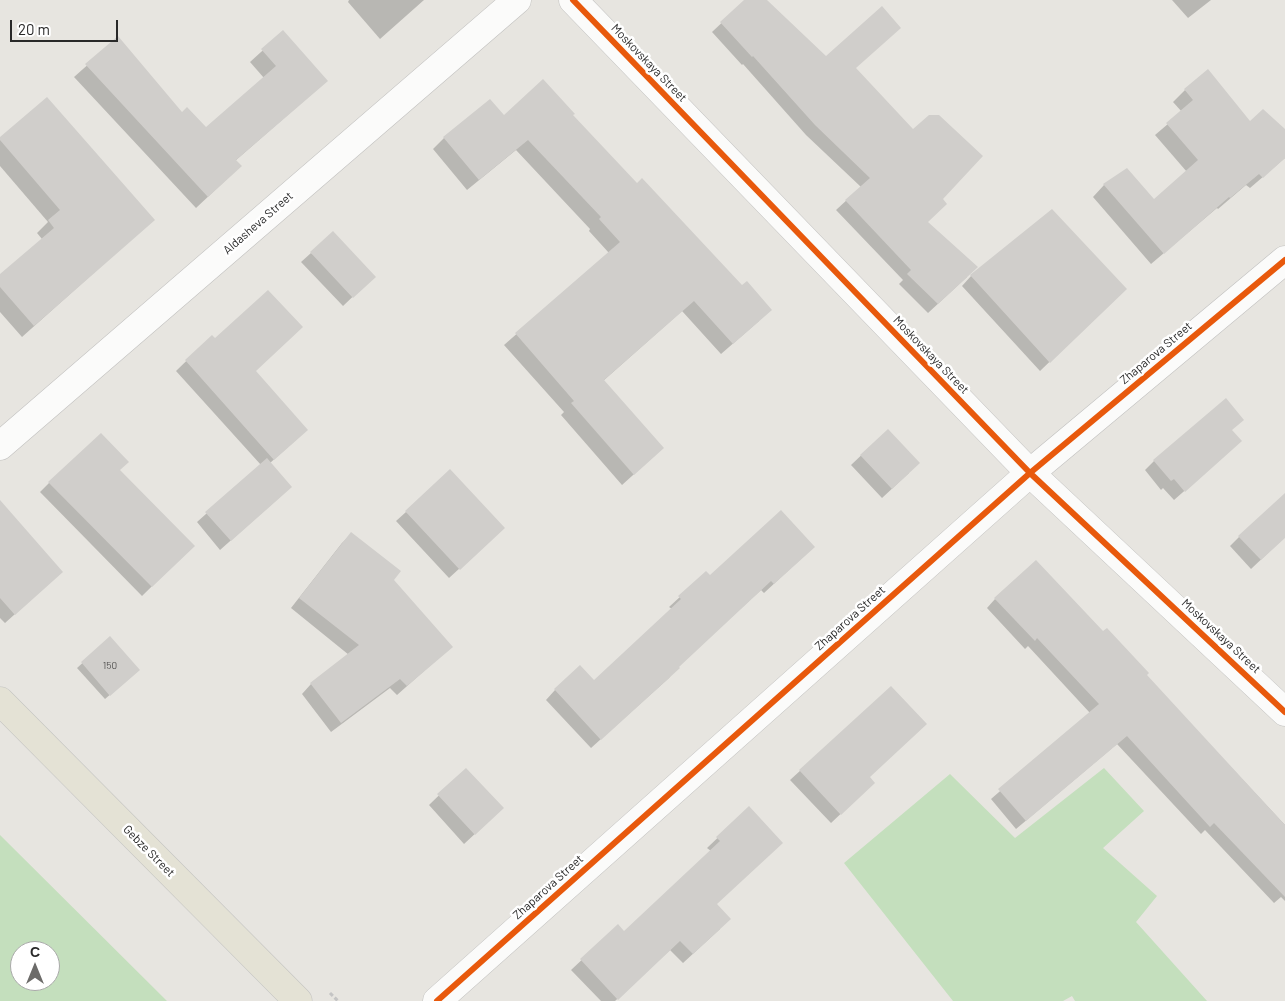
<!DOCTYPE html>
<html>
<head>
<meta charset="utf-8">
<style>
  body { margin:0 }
  #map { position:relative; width:1285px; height:1001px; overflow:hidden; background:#e7e5e0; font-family:Barlow,sans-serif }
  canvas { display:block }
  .north { position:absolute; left:10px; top:941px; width:50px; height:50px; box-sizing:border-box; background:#fff; border:1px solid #a9a9a9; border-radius:50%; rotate:0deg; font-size:14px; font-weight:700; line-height:20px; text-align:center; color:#292929 }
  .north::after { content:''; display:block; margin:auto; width:18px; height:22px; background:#6c6b69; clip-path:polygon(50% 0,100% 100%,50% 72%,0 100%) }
  .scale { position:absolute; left:10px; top:20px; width:108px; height:22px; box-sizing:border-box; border:2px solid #292929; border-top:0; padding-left:6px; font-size:15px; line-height:18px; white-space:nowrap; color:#292929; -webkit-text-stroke:4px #fff; paint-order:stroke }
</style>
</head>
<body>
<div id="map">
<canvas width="1285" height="1001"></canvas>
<div class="north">С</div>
<div class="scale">20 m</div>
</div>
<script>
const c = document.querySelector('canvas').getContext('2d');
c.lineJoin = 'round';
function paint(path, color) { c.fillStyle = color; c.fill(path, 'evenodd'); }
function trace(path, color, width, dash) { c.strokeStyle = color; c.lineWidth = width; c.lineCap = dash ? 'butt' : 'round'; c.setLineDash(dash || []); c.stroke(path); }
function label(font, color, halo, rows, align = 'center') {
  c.font = font + ' Barlow,sans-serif'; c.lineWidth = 5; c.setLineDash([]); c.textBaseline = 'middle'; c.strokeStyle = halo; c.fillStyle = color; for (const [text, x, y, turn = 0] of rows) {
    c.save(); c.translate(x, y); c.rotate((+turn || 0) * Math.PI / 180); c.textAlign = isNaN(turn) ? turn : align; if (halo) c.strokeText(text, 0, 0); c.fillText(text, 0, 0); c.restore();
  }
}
paint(new Path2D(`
  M 1104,768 L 1144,811 L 1103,848 L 1157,896 L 1136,922 L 1207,1001 L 1075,1001 L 1072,996 L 1063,1001 L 953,1001 L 844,863 L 950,774 L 1015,838 Z
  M 0,835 L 167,1001 L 0,1001 ZM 20,951 L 50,951 L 50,981 L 20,981 Z`), '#c4dfbd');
paint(new Path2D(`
  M 349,0 L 424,0 L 380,39 L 348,2 Z
  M 746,0 L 765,0 L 826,57 L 854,69 L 941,199 L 926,222 L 967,277 L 928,313 L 899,284 L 903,280 L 836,210 L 861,187 L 806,135 L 743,64 L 742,65 L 712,32 Z
  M 1172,0 L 1211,0 L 1188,18 Z
  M 283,32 L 314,92 L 235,161 L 228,178 L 196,208 L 74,77 L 118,38 L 182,114 L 205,129 L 264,78 L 250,62 Z
  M 1185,90 L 1250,123 L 1285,131 L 1285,158 L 1250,188 L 1246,185 L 1218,209 L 1217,208 L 1151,264 L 1093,197 L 1104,185 L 1127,170 L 1154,201 L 1187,172 L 1155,135 L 1182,112 L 1173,102 Z
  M 572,115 L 759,321 L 721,354 L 682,311 L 603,381 L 663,448 L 622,485 L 561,415 L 564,412 L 504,345 L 609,253 L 589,231 L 590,229 L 516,150 L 467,190 L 433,149 L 444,138 L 503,117 Z
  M 0,139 L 153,220 L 22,337 L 0,312 L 0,276 L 42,239 L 37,233 L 48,222 L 0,166 Z
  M 311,253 L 364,286 L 343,306 L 301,262 Z
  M 971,276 L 1116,298 L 1040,371 L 962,286 Z
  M 212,336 L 255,371 L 297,439 L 270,463 L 281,496 L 220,550 L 197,522 L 261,465 L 176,371 Z
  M 888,430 L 909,473 L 882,498 L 851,465 Z
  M 1231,430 L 1231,450 L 1174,500 L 1163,488 L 1161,490 L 1145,470 L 1154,461 Z
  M 118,470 L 193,546 L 142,596 L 40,492 L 49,483 Z
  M 406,512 L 494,537 L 449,578 L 396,521 Z
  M 1285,514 L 1285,537 L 1251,569 L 1230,546 L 1239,537 Z
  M 0,524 L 52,581 L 5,623 L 0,618 Z
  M 351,534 L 393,580 L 441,656 L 397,695 L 390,688 L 331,732 L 302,694 L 311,684 L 349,655 L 291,608 L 342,543 Z
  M 804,556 L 764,593 L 761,590 L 677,667 L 669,678 L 591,748 L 546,700 L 555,690 L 594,682 L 672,609 L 669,607 L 706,573 L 710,577 Z
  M 995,599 L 1145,675 L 1285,825 L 1285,901 L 1281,897 L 1274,903 L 1205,830 L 1201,834 L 1117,744 L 1016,829 L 991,799 L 1090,713 L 1028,646 L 1025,649 L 987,608 Z
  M 110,638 L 133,675 L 105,699 L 77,668 Z
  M 891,688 L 864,792 L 831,823 L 790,780 Z
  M 466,769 L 492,818 L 464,844 L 429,805 Z
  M 749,808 L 716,904 L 720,929 L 683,963 L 670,950 L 615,1001 L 601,1001 L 571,970 L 618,926 L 624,932 L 711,851 L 707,848 Z`), '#0003');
paint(new Path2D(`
  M 744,0 L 767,0 L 826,56 L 882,6 L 901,28 L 856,68 L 913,129 L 929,115 L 939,115 L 983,156 L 943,199 L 947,204 L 928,222 L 978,267 L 938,304 L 907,274 L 911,270 L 845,200 L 870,178 L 815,125 L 753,56 L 752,57 L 720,22 Z
  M 283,30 L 328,81 L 236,160 L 242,166 L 208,197 L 85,64 L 118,36 L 182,112 L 187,107 L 206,127 L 276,66 L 261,49 Z
  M 1208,69 L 1250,121 L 1263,109 L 1285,129 L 1285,158 L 1263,178 L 1259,174 L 1230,198 L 1229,197 L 1164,254 L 1103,184 L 1127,168 L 1154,199 L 1198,160 L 1166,123 L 1193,100 L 1184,89 Z
  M 543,79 L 575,114 L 573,115 L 637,183 L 642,178 L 742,285 L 747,281 L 772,310 L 733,344 L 694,301 L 604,380 L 664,448 L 634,475 L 571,403 L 574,401 L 515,333 L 620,242 L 599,219 L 601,217 L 528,140 L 479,180 L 443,137 L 490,99 L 504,115 Z
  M 47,97 L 155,220 L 34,326 L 0,287 L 0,274 L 54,228 L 48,220 L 60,210 L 0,140 L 0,137 Z
  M 1052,209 L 1127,289 L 1050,363 L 970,275 Z
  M 333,231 L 376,277 L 353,298 L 310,252 Z
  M 268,290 L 303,327 L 256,371 L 308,430 L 274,460 L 185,360 L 212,335 L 215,338 Z
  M 1226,398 L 1244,420 L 1232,430 L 1242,441 L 1185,492 L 1174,479 L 1171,481 L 1153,460 Z
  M 888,429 L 920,463 L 892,489 L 860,455 Z
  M 101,433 L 129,462 L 120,470 L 195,546 L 152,587 L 48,482 Z
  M 267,458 L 292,487 L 231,541 L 205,512 Z
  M 450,469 L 505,528 L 460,570 L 405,511 Z
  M 1285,493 L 1285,538 L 1261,560 L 1238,536 Z
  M 0,500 L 63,572 L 15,615 L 0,598 Z
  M 781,510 L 815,547 L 774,584 L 771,581 L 679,667 L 680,668 L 601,740 L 554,689 L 580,665 L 594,680 L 681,599 L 678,596 L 706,571 L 710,575 Z
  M 351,532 L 401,571 L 394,580 L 453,647 L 407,686 L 400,679 L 341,723 L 310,683 L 359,645 L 299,598 Z
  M 1036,560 L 1103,631 L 1107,628 L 1149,673 L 1147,675 L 1285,825 L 1285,897 L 1214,823 L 1210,827 L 1127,736 L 1026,821 L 998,789 L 1099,704 L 1037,638 L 1035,641 L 994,598 Z
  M 110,636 L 140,670 L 110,696 L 81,662 Z
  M 891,686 L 927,724 L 870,777 L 875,783 L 841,815 L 799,770 Z
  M 466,768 L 504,808 L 475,835 L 437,794 Z
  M 749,806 L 783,843 L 717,904 L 731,919 L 693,954 L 680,941 L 618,1000 L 580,959 L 618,924 L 624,931 L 720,841 L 716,837 Z`), '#d0cecb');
const minor = new Path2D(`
  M 573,0 L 1030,473 L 1285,712
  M 0,446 L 517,0
  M 437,1001 L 1030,473 L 1285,260`);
const major = new Path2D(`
  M 0,701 L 298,1001`);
trace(minor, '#c1c0bf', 29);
trace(major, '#c3c3c1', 29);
trace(new Path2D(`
  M 330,993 L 338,1001`), '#c4c4c4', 3, [4, 2.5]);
trace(minor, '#fbfbfa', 28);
trace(major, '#e4e2d5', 28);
trace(new Path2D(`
  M 573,0 L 1030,473 L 1285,712
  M 437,1001 L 1030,473 L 1285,260`), '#e8590c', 6);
label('10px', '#545352', null, [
  ["150",110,666]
]);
label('12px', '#292929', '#fff', [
  ["Moskovskaya Street",649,63,46],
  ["Aldasheva Street",258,223,-41],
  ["Zhaparova Street",1156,353,-40],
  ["Moskovskaya Street",931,355,46],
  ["Zhaparova Street",850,618,-42],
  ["Moskovskaya Street",1221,636,43],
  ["Gebze Street",149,851,45],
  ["Zhaparova Street",548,887,-42]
]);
</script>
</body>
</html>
